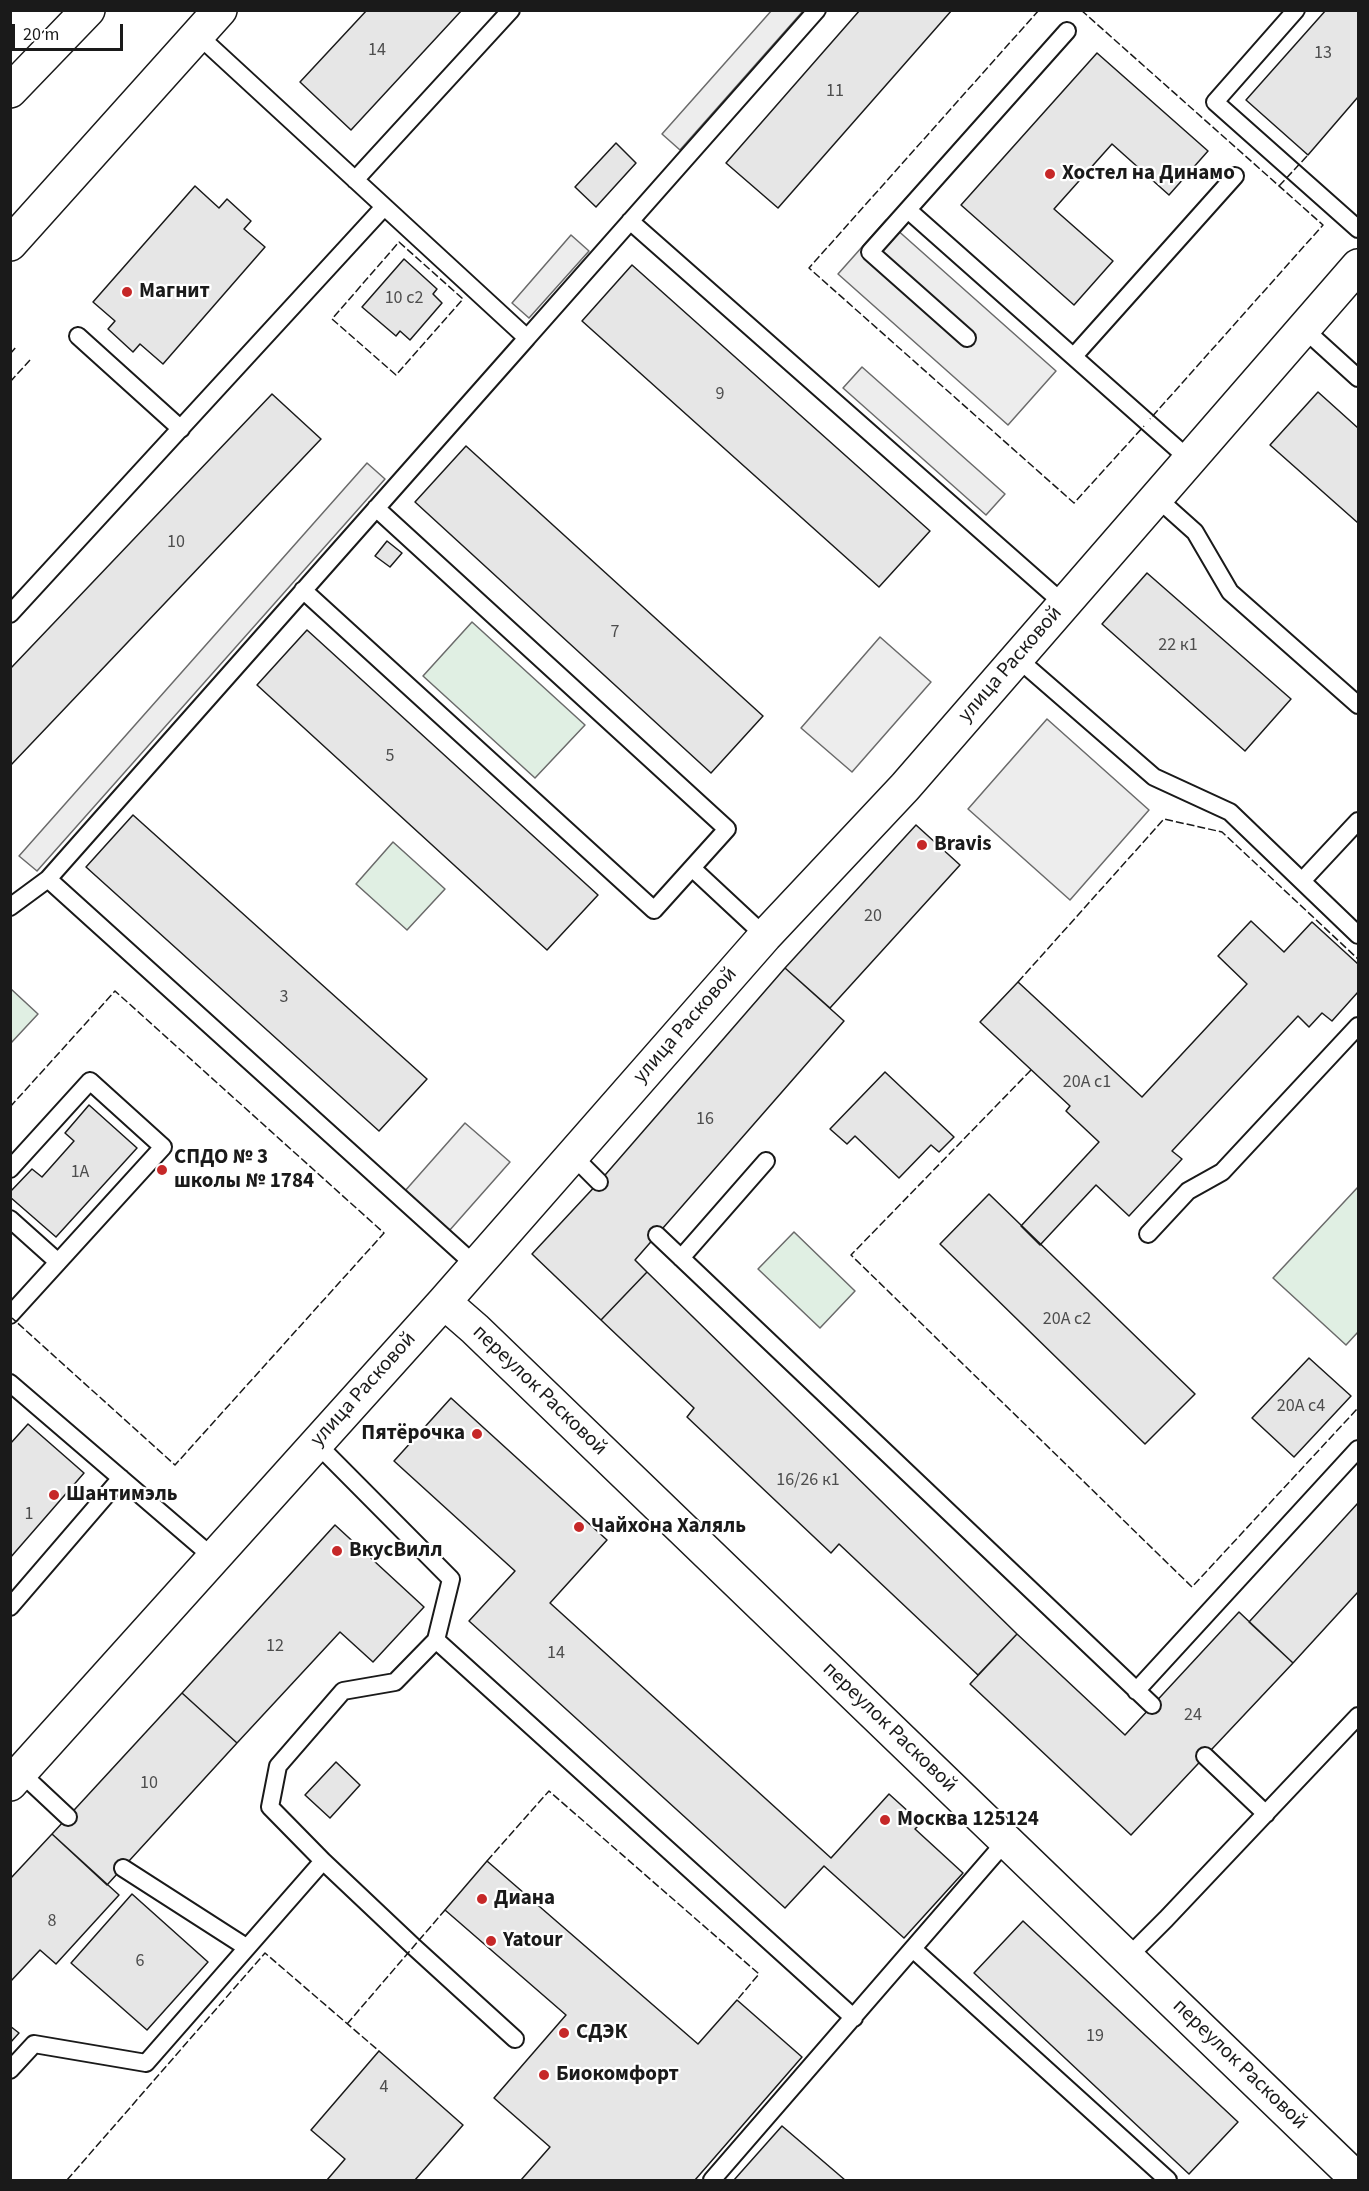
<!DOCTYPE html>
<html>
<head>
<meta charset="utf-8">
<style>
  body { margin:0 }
  #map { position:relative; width:1369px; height:2191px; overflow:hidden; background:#fff; font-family:"Source Sans 3",sans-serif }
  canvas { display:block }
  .frame { position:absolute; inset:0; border:12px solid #1a1a1a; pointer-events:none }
  .scale { position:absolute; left:12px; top:24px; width:111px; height:27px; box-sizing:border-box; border:3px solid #1a1a1a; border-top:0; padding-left:8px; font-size:18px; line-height:21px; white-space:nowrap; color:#1a1a1a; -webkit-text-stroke:4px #fff; paint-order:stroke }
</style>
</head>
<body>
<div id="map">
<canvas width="1369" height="2191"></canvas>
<div class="frame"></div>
<div class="scale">20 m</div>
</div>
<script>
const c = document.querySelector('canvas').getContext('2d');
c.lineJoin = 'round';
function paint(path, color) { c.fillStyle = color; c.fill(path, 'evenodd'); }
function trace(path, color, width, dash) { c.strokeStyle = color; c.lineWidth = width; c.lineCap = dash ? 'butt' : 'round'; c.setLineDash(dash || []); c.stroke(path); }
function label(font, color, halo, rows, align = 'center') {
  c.font = font + ' "Source Sans 3",sans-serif'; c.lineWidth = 4.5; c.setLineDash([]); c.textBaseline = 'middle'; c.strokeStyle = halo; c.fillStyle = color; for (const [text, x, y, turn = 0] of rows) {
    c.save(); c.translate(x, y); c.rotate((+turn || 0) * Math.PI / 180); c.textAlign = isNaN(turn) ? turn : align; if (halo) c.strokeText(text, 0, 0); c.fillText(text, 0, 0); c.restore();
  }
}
const green = new Path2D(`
  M 472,622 L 585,725 L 535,778 L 423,676 Z
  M 393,842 L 445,889 L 407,930 L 356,884 Z
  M 11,989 L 38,1014 L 11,1043 L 10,1043 Z
  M 1358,1187 L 1358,1332 L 1346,1345 L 1273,1278 Z
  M 794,1232 L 855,1291 L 820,1328 L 758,1269 Z`);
paint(green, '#e0efe3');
trace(green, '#6a6a6a', 1.5);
const parking = new Path2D(`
  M 772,10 L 803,11 L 680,150 L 662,134 Z
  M 886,220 L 1056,371 L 1008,425 L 838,274 Z
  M 571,235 L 589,251 L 529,318 L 512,303 Z
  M 862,367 L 1005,494 L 986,515 L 843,388 Z
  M 367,463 L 385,479 L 37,871 L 19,856 Z
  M 880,637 L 931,682 L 852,772 L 801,728 Z
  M 1047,719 L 1149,810 L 1070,900 L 968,809 Z
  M 465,1123 L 510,1162 L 449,1231 L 404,1192 Z`);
paint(parking, '#ededed');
trace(parking, '#6a6a6a', 1.5);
const building = new Path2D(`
  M 367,10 L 462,10 L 351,130 L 300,82 Z
  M 860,10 L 952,10 L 778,208 L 726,163 Z
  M 1326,10 L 1358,10 L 1358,97 L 1308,155 L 1246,100 Z
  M 1097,53 L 1208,151 L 1169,195 L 1112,144 L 1054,209 L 1113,261 L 1074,305 L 961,205 Z
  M 616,143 L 636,163 L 596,207 L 575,187 Z
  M 195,186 L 219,208 L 227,199 L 251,221 L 244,229 L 265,247 L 163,364 L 140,344 L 133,352 L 108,329 L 115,321 L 93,302 Z
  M 404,259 L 437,289 L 433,294 L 442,303 L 410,340 L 400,331 L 396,336 L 362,307 Z
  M 632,265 L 930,531 L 879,587 L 582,321 Z
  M 1318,392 L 1358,428 L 1358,523 L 1270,445 Z
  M 272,394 L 321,439 L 10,766 L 10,669 Z
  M 466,446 L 763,716 L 711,773 L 415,502 Z
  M 387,541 L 402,553 L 390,567 L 375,556 Z
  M 1147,573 L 1291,699 L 1245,751 L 1102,624 Z
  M 307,630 L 598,895 L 547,950 L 257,685 Z
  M 133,815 L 427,1079 L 379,1131 L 86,867 Z
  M 916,825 L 960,865 L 830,1008 L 785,968 Z
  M 1251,921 L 1284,952 L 1312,922 L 1358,964 L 1358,992 L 1332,1021 L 1322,1013 L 1309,1027 L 1298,1016 L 1172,1151 L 1182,1159 L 1129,1216 L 1096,1185 L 1040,1245 L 1021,1226 L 1099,1142 L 1066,1111 L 1070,1106 L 980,1022 L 1018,982 L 1142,1097 L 1247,984 L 1218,956 Z
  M 785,968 L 844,1021 L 635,1260 L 647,1272 L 601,1320 L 532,1254 L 599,1182 Z
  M 885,1072 L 954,1137 L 939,1152 L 931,1145 L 899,1178 L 855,1136 L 847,1144 L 830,1129 Z
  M 89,1105 L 137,1148 L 56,1237 L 10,1197 L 10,1192 L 32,1169 L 42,1177 L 74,1141 L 65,1133 Z
  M 989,1194 L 1195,1394 L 1145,1444 L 940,1244 Z
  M 647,1272 L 1017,1634 L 978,1675 L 839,1544 L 831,1553 L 687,1417 L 694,1408 L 601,1320 Z
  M 1309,1358 L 1351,1396 L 1294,1457 L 1252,1418 Z
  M 451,1398 L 607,1540 L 550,1603 L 831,1858 L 889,1794 L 921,1823 L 915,1829 L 963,1873 L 904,1938 L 824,1866 L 785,1908 L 469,1621 L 515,1571 L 394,1461 Z
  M 28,1424 L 84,1473 L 10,1558 L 10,1444 Z
  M 1358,1503 L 1358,1592 L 1293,1663 L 1249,1622 Z
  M 335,1525 L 424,1607 L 373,1662 L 340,1632 L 237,1743 L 182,1693 Z
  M 1239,1612 L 1293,1663 L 1131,1835 L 970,1684 L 1017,1634 L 1125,1735 Z
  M 182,1693 L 237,1743 L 107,1885 L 52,1834 Z
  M 336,1762 L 360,1785 L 330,1818 L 305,1795 Z
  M 52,1834 L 119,1895 L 56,1964 L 40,1950 L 10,1982 L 10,1879 Z
  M 487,1861 L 698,2044 L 737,2000 L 802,2057 L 695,2180 L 521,2180 L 550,2147 L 494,2098 L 566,2015 L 445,1910 Z
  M 132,1894 L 208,1962 L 147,2030 L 71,1963 Z
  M 1023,1921 L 1238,2122 L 1189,2174 L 974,1973 Z
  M 10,2026 L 19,2033 L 10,2043 Z
  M 379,2051 L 463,2125 L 415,2180 L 327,2180 L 345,2159 L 311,2130 Z
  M 782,2126 L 845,2180 L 734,2180 Z`);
paint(building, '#e6e6e6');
trace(building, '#1a1a1a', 1.5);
const service = new Path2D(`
  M 1296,10 L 1215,102 L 1358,229
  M 355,180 L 511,10
  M 908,210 L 1190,460
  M 630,221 L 1064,604
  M 1304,329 L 1358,378
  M 78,336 L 181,429
  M 527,338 L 817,10
  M 967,338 L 870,252 L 1067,31
  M 1074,356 L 1235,176
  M 1157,498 L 1195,532 L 1230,592 L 1358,705
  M 303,590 L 654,910 L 727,829 L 376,508
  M 10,614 L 384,207
  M 1017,658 L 1154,777 L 1230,812 L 1358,935
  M 692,868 L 765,936
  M 48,879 L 475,1265
  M 1302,881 L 1358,821
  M 10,907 L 48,879 L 527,338 L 198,35
  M 572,1155 L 599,1182
  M 10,1169 L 90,1081 L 163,1147 L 10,1315
  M 10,1219 L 58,1262
  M 1148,1234 L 1188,1191 L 1222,1172 L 1358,1026
  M 657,1235 L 1152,1705
  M 681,1258 L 766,1161
  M 10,1383 L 215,1559
  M 316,1443 L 451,1579 L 436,1640 L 854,2018
  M 10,1607 L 121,1478
  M 1136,1691 L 1358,1449
  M 1205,1756 L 1266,1814
  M 21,1773 L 68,1817
  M 323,1861 L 270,1807 L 278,1766 L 343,1691 L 395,1682 L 436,1640
  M 123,1868 L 246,1947
  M 913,1949 L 1168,2180
  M 1127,1958 L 1166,1919 L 1358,1716
  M 10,2070 L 34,2044 L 146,2063 L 323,1861 L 414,1947 L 515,2039
  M 712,2180 L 1006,1841`);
const minor = new Path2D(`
  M 444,1302 L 475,1329 L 1358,2180
  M 10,1784 L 444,1302 L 765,936 L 905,787 L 1358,266`);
const primary = new Path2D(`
  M 10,91 L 88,10
  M 10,244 L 220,10`);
trace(service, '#1a1a1a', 20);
trace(minor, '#1a1a1a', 36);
trace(primary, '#1a1a1a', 36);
trace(service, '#fff', 16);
trace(minor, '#fff', 33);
trace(primary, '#fff', 33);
trace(new Path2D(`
  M 1039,10 L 809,268 L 1074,503 L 1144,426
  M 1081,10 L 1323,225 L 1150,419
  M 1279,186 L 1308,155
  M 399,242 L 463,299 L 396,375 L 332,319 Z
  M 10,354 L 16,347
  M 10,382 L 30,360
  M 1018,982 L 1164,819 L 1222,832 L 1358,959
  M 1031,1070 L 851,1255 L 1192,1587 L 1358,1408
  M 10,1107 L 115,991 L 384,1233 L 175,1465 L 12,1318
  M 487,1861 L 549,1791 L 759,1974 L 737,2000
  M 347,2024 L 445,1910
  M 67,2180 L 265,1953 L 379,2051`), '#1a1a1a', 1.5, [8, 3]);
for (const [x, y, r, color] of [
  [1050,174,6,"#c62828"],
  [127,292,6,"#c62828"],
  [922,845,6,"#c62828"],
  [162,1170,6,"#c62828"],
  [477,1434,6,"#c62828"],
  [54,1495,6,"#c62828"],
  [579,1527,6,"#c62828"],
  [337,1551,6,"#c62828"],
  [885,1820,6,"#c62828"],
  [482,1899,6,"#c62828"],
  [491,1941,6,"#c62828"],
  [564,2033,6,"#c62828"],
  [544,2075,6,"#c62828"]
]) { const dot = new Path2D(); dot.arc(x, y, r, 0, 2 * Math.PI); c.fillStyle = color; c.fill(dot); trace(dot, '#fff', 2); }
label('18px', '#4d4d4d', null, [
  ["14",377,51],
  ["13",1323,54],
  ["11",835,92],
  ["10 с2",404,299],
  ["9",720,395],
  ["10",176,543],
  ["7",615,633],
  ["22 к1",1178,646],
  ["5",390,757],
  ["20",873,917],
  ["3",284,998],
  ["20А с1",1087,1083],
  ["16",705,1120],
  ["1А",80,1173],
  ["20А с2",1067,1320],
  ["20А с4",1301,1407],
  ["16/26 к1",808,1481],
  ["1",29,1515],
  ["12",275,1647],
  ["14",556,1654],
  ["24",1193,1716],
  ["10",149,1784],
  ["8",52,1922],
  ["6",140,1962],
  ["19",1095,2037],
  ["4",384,2088]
]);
label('bold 21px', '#1a1a1a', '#fff', [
  ["Хостел на Динамо",1062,174],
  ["Магнит",139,292],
  ["Bravis",934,845],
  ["СПДО № 3",174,1158],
  ["школы № 1784",174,1182],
  ["Пятёрочка",465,1434,"right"],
  ["Шантимэль",66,1495],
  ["Чайхона Халяль",591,1527],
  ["ВкусВилл",349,1551],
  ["Москва 125124",897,1820],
  ["Диана",494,1899],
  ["Yatour",503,1941],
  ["СДЭК",576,2033],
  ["Биокомфорт",556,2075]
], 'left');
label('21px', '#1a1a1a', '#fff', [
  ["улица Расковой",1011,665,-49],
  ["улица Расковой",686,1026,-49],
  ["улица Расковой",364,1390,-48],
  ["переулок Расковой",539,1391,44],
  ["переулок Расковой",889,1728,44],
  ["переулок Расковой",1239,2065,44]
]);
</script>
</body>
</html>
